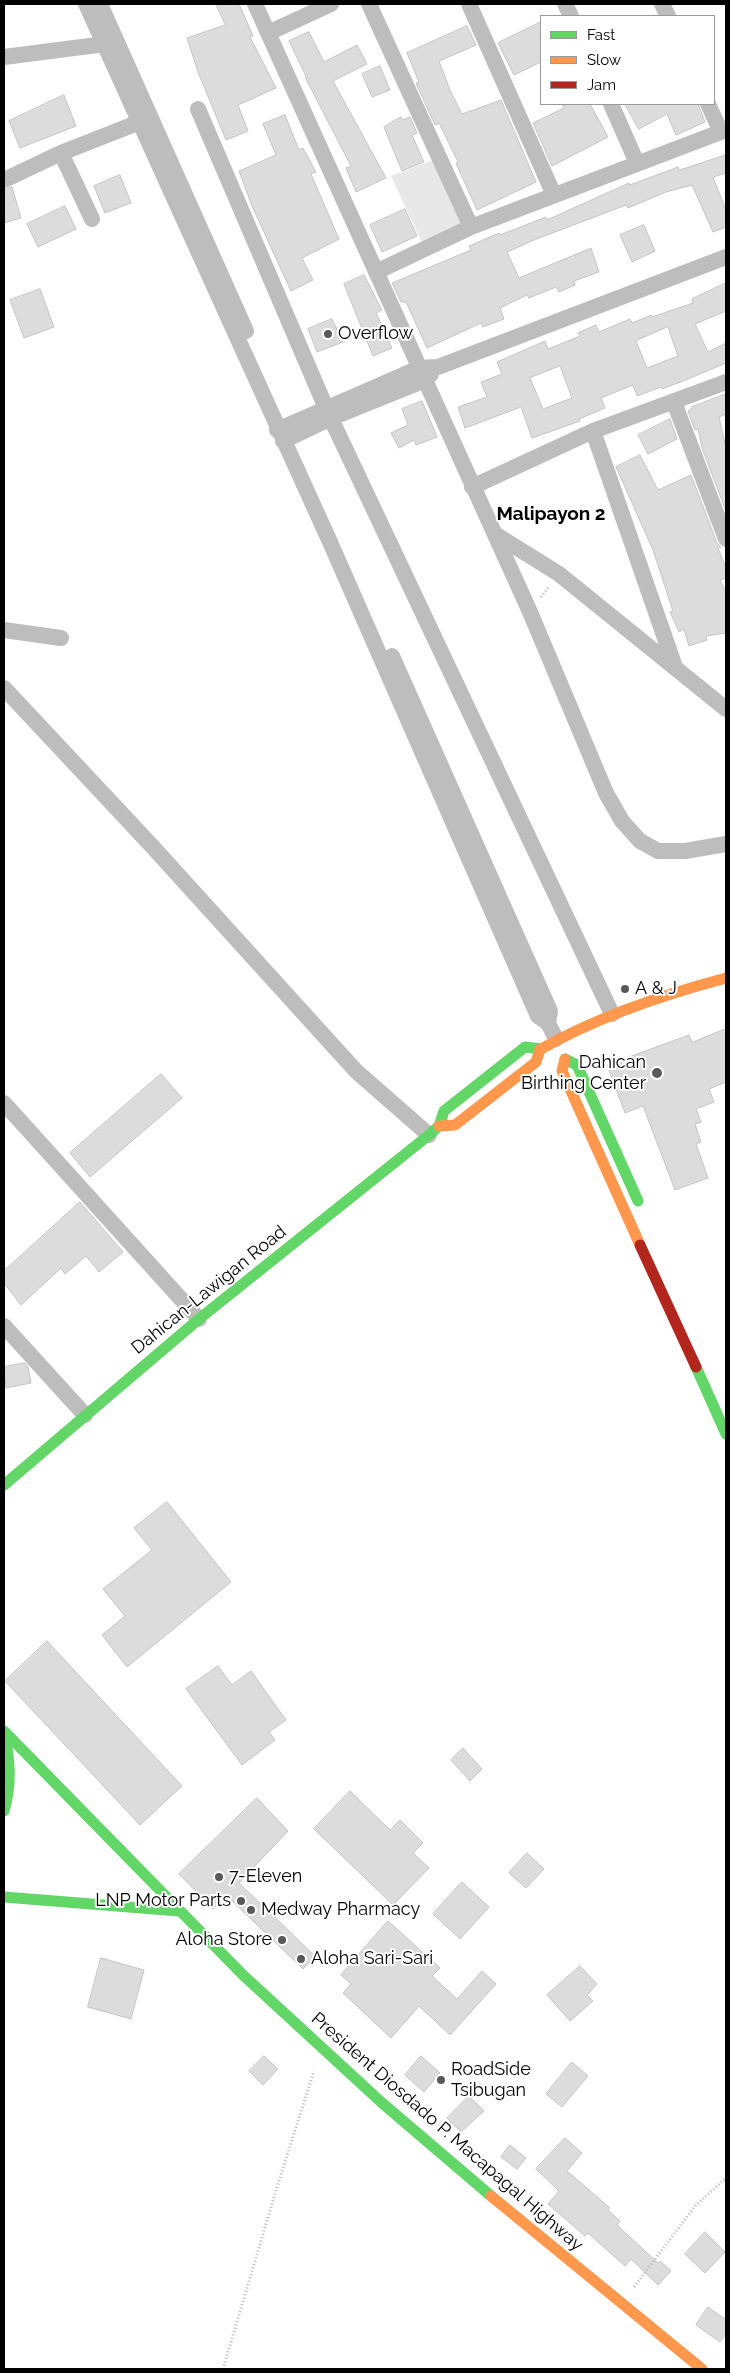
<!DOCTYPE html>
<html>
<head>
<meta charset="utf-8">
<style>
  body { margin:0 }
  #map { position:relative; width:730px; height:2373px; overflow:hidden; background:#fff; font-family:Raleway,sans-serif }
  canvas { display:block }
  .frame { position:absolute; inset:0; border:5px solid #000; pointer-events:none }
  .legend { position:absolute; left:540px; top:15px; width:175px; height:90px; box-sizing:border-box; background:#fff; border:1px solid #999; margin:0; padding:6px 9px; list-style:none; font-size:15px; color:#000 }
  .legend li { display:flex; align-items:center; gap:10px; height:25px }
  .legend b { width:25px; border:1px solid #999 }
</style>
</head>
<body>
<div id="map">
<canvas width="730" height="2373"></canvas>
<div class="frame"></div>
<ul class="legend">
<li><b style="height:6px;background:#63d668"></b>Fast</li>
<li><b style="height:6px;background:#ff974d"></b>Slow</li>
<li><b style="height:6px;background:#b3261e"></b>Jam</li>
</ul>
</div>
<script>
const c = document.querySelector('canvas').getContext('2d');
c.lineJoin = 'round';
function paint(path, color) { c.fillStyle = color; c.fill(path, 'evenodd'); }
function trace(path, color, width, dash) { c.strokeStyle = color; c.lineWidth = width; c.lineCap = dash ? 'butt' : 'round'; c.setLineDash(dash || []); c.stroke(path); }
function label(font, color, halo, rows, align = 'center') {
  c.font = font + ' Raleway,sans-serif'; c.lineWidth = 4; c.setLineDash([]); c.textBaseline = 'middle'; c.strokeStyle = halo; c.fillStyle = color; for (const [text, x, y, turn = 0] of rows) {
    c.save(); c.translate(x, y); c.rotate((+turn || 0) * Math.PI / 180); c.textAlign = isNaN(turn) ? turn : align; if (halo) c.strokeText(text, 0, 0); c.fillText(text, 0, 0); c.restore();
  }
}
paint(new Path2D(`
  M 439,158 L 471,227 L 425,249 L 391,176 Z`), '#e8e8e8');
const building = new Path2D(`
  M 216,4 L 239,4 L 253,36 L 250,37 L 276,88 L 238,105 L 248,131 L 226,140 L 198,72 L 187,38 L 225,25 Z
  M 541,22 L 541,62 L 514,75 L 498,43 Z
  M 467,26 L 476,45 L 439,61 L 450,90 L 462,114 L 501,100 L 536,182 L 477,210 L 456,163 L 458,162 L 439,123 L 435,125 L 416,83 L 419,82 L 407,53 Z
  M 309,32 L 324,62 L 357,45 L 367,64 L 333,81 L 386,178 L 356,192 L 346,168 L 351,166 L 305,77 L 306,76 L 289,41 Z
  M 380,66 L 390,90 L 372,97 L 362,74 Z
  M 64,95 L 76,126 L 20,148 L 9,121 Z
  M 562,104 L 590,104 L 608,137 L 552,166 L 533,123 L 564,108 Z
  M 625,104 L 698,104 L 705,122 L 676,135 L 667,114 L 639,129 Z
  M 285,115 L 299,150 L 303,148 L 316,172 L 311,174 L 339,239 L 302,258 L 313,280 L 291,291 L 252,206 L 239,171 L 276,155 L 263,124 Z
  M 401,117 L 402,120 L 410,117 L 417,133 L 412,135 L 424,162 L 402,171 L 384,127 Z
  M 726,155 L 726,173 L 713,177 L 726,210 L 726,227 L 713,232 L 692,185 L 666,192 L 628,208 L 626,205 L 534,240 L 507,252 L 519,278 L 591,248 L 599,272 L 574,281 L 575,285 L 559,292 L 556,287 L 529,298 L 527,295 L 500,308 L 504,319 L 483,327 L 481,323 L 427,348 L 406,302 L 401,302 L 392,283 L 471,250 L 469,246 L 499,233 L 500,235 L 546,217 L 547,220 L 629,183 L 630,185 L 678,167 L 679,170 Z
  M 120,175 L 131,203 L 105,213 L 94,186 Z
  M 12,187 L 21,218 L 4,223 L 4,190 Z
  M 65,206 L 76,229 L 38,247 L 27,224 Z
  M 405,209 L 417,236 L 382,252 L 370,225 Z
  M 644,225 L 655,251 L 632,262 L 620,235 Z
  M 364,275 L 382,310 L 376,313 L 392,348 L 373,356 L 344,284 Z
  M 726,283 L 726,311 L 695,324 L 708,352 L 726,343 L 726,363 L 683,381 L 662,389 L 661,387 L 637,396 L 633,385 L 601,398 L 605,408 L 579,419 L 580,421 L 532,438 L 521,407 L 465,428 L 458,407 L 487,397 L 481,382 L 502,374 L 497,362 L 545,341 L 548,349 L 580,336 L 578,333 L 596,325 L 599,332 L 630,319 L 632,323 L 651,315 L 652,317 L 693,303 L 692,299 ZM 668,327 L 678,356 L 647,368 L 636,341 ZM 560,366 L 572,398 L 543,409 L 530,378 Z
  M 40,289 L 54,327 L 24,338 L 10,300 Z
  M 332,319 L 343,342 L 317,352 L 308,329 Z
  M 726,394 L 726,414 L 719,417 L 726,448 L 726,511 L 702,448 L 698,429 L 695,430 L 688,411 L 692,408 L 692,407 Z
  M 422,401 L 437,437 L 416,445 L 414,440 L 399,448 L 391,433 L 408,425 L 402,409 Z
  M 670,419 L 677,439 L 648,454 L 638,435 Z
  M 640,455 L 658,490 L 691,475 L 717,543 L 721,547 L 718,548 L 726,568 L 726,578 L 720,580 L 726,592 L 726,633 L 706,636 L 707,640 L 689,646 L 684,629 L 679,632 L 670,612 L 673,611 L 653,550 L 616,467 Z
  M 726,1029 L 726,1082 L 709,1089 L 714,1102 L 696,1109 L 701,1122 L 695,1124 L 701,1142 L 696,1144 L 708,1178 L 675,1190 L 643,1106 L 625,1113 L 607,1065 L 689,1035 L 692,1042 Z
  M 161,1074 L 182,1098 L 90,1177 L 70,1153 Z
  M 80,1202 L 123,1252 L 99,1272 L 86,1256 L 65,1274 L 61,1268 L 21,1305 L 4,1283 L 4,1271 Z
  M 25,1363 L 28,1367 L 31,1383 L 6,1388 L 4,1367 Z
  M 167,1502 L 231,1582 L 127,1667 L 102,1635 L 125,1616 L 103,1589 L 152,1550 L 134,1528 Z
  M 47,1641 L 182,1786 L 140,1825 L 5,1681 Z
  M 218,1666 L 232,1685 L 251,1671 L 286,1720 L 269,1732 L 275,1740 L 242,1765 L 186,1689 Z
  M 463,1748 L 482,1769 L 470,1781 L 451,1760 Z
  M 350,1791 L 390,1830 L 400,1820 L 423,1843 L 413,1853 L 429,1868 L 393,1905 L 314,1829 Z
  M 257,1798 L 288,1831 L 239,1883 L 315,1956 L 303,1969 L 226,1895 L 213,1909 L 179,1874 Z
  M 527,1853 L 544,1869 L 526,1888 L 509,1873 Z
  M 462,1882 L 489,1907 L 460,1939 L 433,1914 Z
  M 388,1921 L 440,1968 L 432,1976 L 457,1999 L 482,1971 L 496,1984 L 450,2035 L 419,2006 L 391,2038 L 343,1993 L 351,1984 L 341,1975 Z
  M 101,1958 L 144,1970 L 131,2019 L 88,2007 Z
  M 580,1966 L 597,1984 L 587,1995 L 593,2001 L 570,2021 L 547,1995 Z
  M 264,2056 L 278,2069 L 263,2085 L 249,2071 Z
  M 421,2056 L 440,2073 L 424,2092 L 405,2075 Z
  M 572,2062 L 588,2076 L 562,2107 L 546,2094 Z
  M 469,2096 L 484,2111 L 461,2132 L 447,2118 Z
  M 565,2138 L 582,2153 L 567,2171 L 610,2208 L 608,2210 L 620,2221 L 617,2225 L 658,2263 L 660,2261 L 671,2271 L 658,2285 L 631,2259 L 625,2266 L 588,2233 L 585,2236 L 548,2204 L 559,2191 L 536,2169 Z
  M 510,2145 L 526,2158 L 517,2169 L 501,2157 Z
  M 705,2232 L 725,2252 L 705,2273 L 685,2254 Z
  M 708,2307 L 726,2320 L 726,2334 L 720,2342 L 696,2325 Z`);
paint(building, '#dcdcdc');
trace(building, '#c4c4c4', 1);
trace(new Path2D(`
  M 541,597 L 549,587
  M 634,2287 L 696,2205 L 726,2178
  M 223,2369 L 277,2187 L 314,2071`), '#b8b8b8', 3, [1, 2.5]);
trace(new Path2D(`
  M 86,4 L 330,542 L 538,1016 L 548,1023 L 556,1039
  M 100,4 L 246,331
  M 255,4 L 530,612 L 606,793 L 622,821 L 640,841 L 658,851 L 685,851 L 726,844
  M 369,4 L 471,227
  M 469,4 L 554,195
  M 565,4 L 571,16
  M 662,4 L 668,16
  M 268,33 L 331,4
  M 4,57 L 113,43
  M 611,104 L 637,163
  M 708,104 L 721,132
  M 198,109 L 326,408 L 612,1014
  M 61,153 L 92,219
  M 4,180 L 61,153 L 150,118
  M 376,272 L 471,227 L 726,130
  M 674,402 L 726,539
  M 277,430 L 419,368 L 438,367 L 726,257
  M 593,431 L 675,667
  M 283,441 L 331,418 L 425,380 L 431,374
  M 472,487 L 593,431 L 726,382
  M 495,534 L 559,574 L 726,709
  M 4,630 L 61,638
  M 392,656 L 550,1011 L 548,1023
  M 4,688 L 151,845 L 356,1071 L 429,1135
  M 4,1103 L 199,1319
  M 4,1326 L 85,1415`), '#bdbdbd', 16);
trace(new Path2D(`
  M 565,1059 L 577,1065 L 638,1201
  M 696,1367 L 726,1434
  M 4,1485 L 199,1319 L 429,1135 L 439,1126 L 444,1111 L 525,1047 L 541,1049
  M 4,1731 L 243,1975 L 381,2102 L 491,2196
  M 4,1732 C 10,1760 12,1783 4,1811
  M 4,1897 L 179,1911`), '#63d668', 11);
trace(new Path2D(`
  M 541,1049 C 599,1016 662,995 726,978
  M 565,1059 L 562,1071 L 640,1245
  M 439,1126 L 455,1125 L 536,1062 L 540,1049
  M 491,2196 L 702,2369`), '#ff974d', 11);
trace(new Path2D(`
  M 640,1245 L 696,1367`), '#b3261e', 11);
for (const [x, y, r, color] of [
  [328,334,5,"#595959"],
  [625,989,5,"#595959"],
  [657,1073,6,"#595959"],
  [219,1877,5,"#595959"],
  [241,1901,5,"#595959"],
  [251,1910,5,"#595959"],
  [282,1940,5,"#595959"],
  [301,1959,5,"#595959"],
  [441,2080,5,"#595959"]
]) { const dot = new Path2D(); dot.arc(x, y, r, 0, 2 * Math.PI); c.fillStyle = color; c.fill(dot); trace(dot, '#fff', 2); }
label('18px', '#000', '#fff', [
  ["Overflow",338,334],
  ["A & J",635,989],
  ["Dahican",646,1063,"right"],
  ["Birthing Center",646,1084,"right"],
  ["7-Eleven",229,1877],
  ["LNP Motor Parts",231,1901,"right"],
  ["Medway Pharmacy",261,1910],
  ["Aloha Store",272,1940,"right"],
  ["Aloha Sari-Sari",311,1959],
  ["RoadSide",451,2070],
  ["Tsibugan",451,2091]
], 'left');
label('18px', '#000', '#fff', [
  ["Dahican-Lawigan Road",209,1290,-39],
  ["President Diosdado P. Macapagal Highway",447,2132,41]
]);
label('bold 19px', '#000', '#fff', [
  ["Malipayon 2",551,514]
]);
</script>
</body>
</html>
